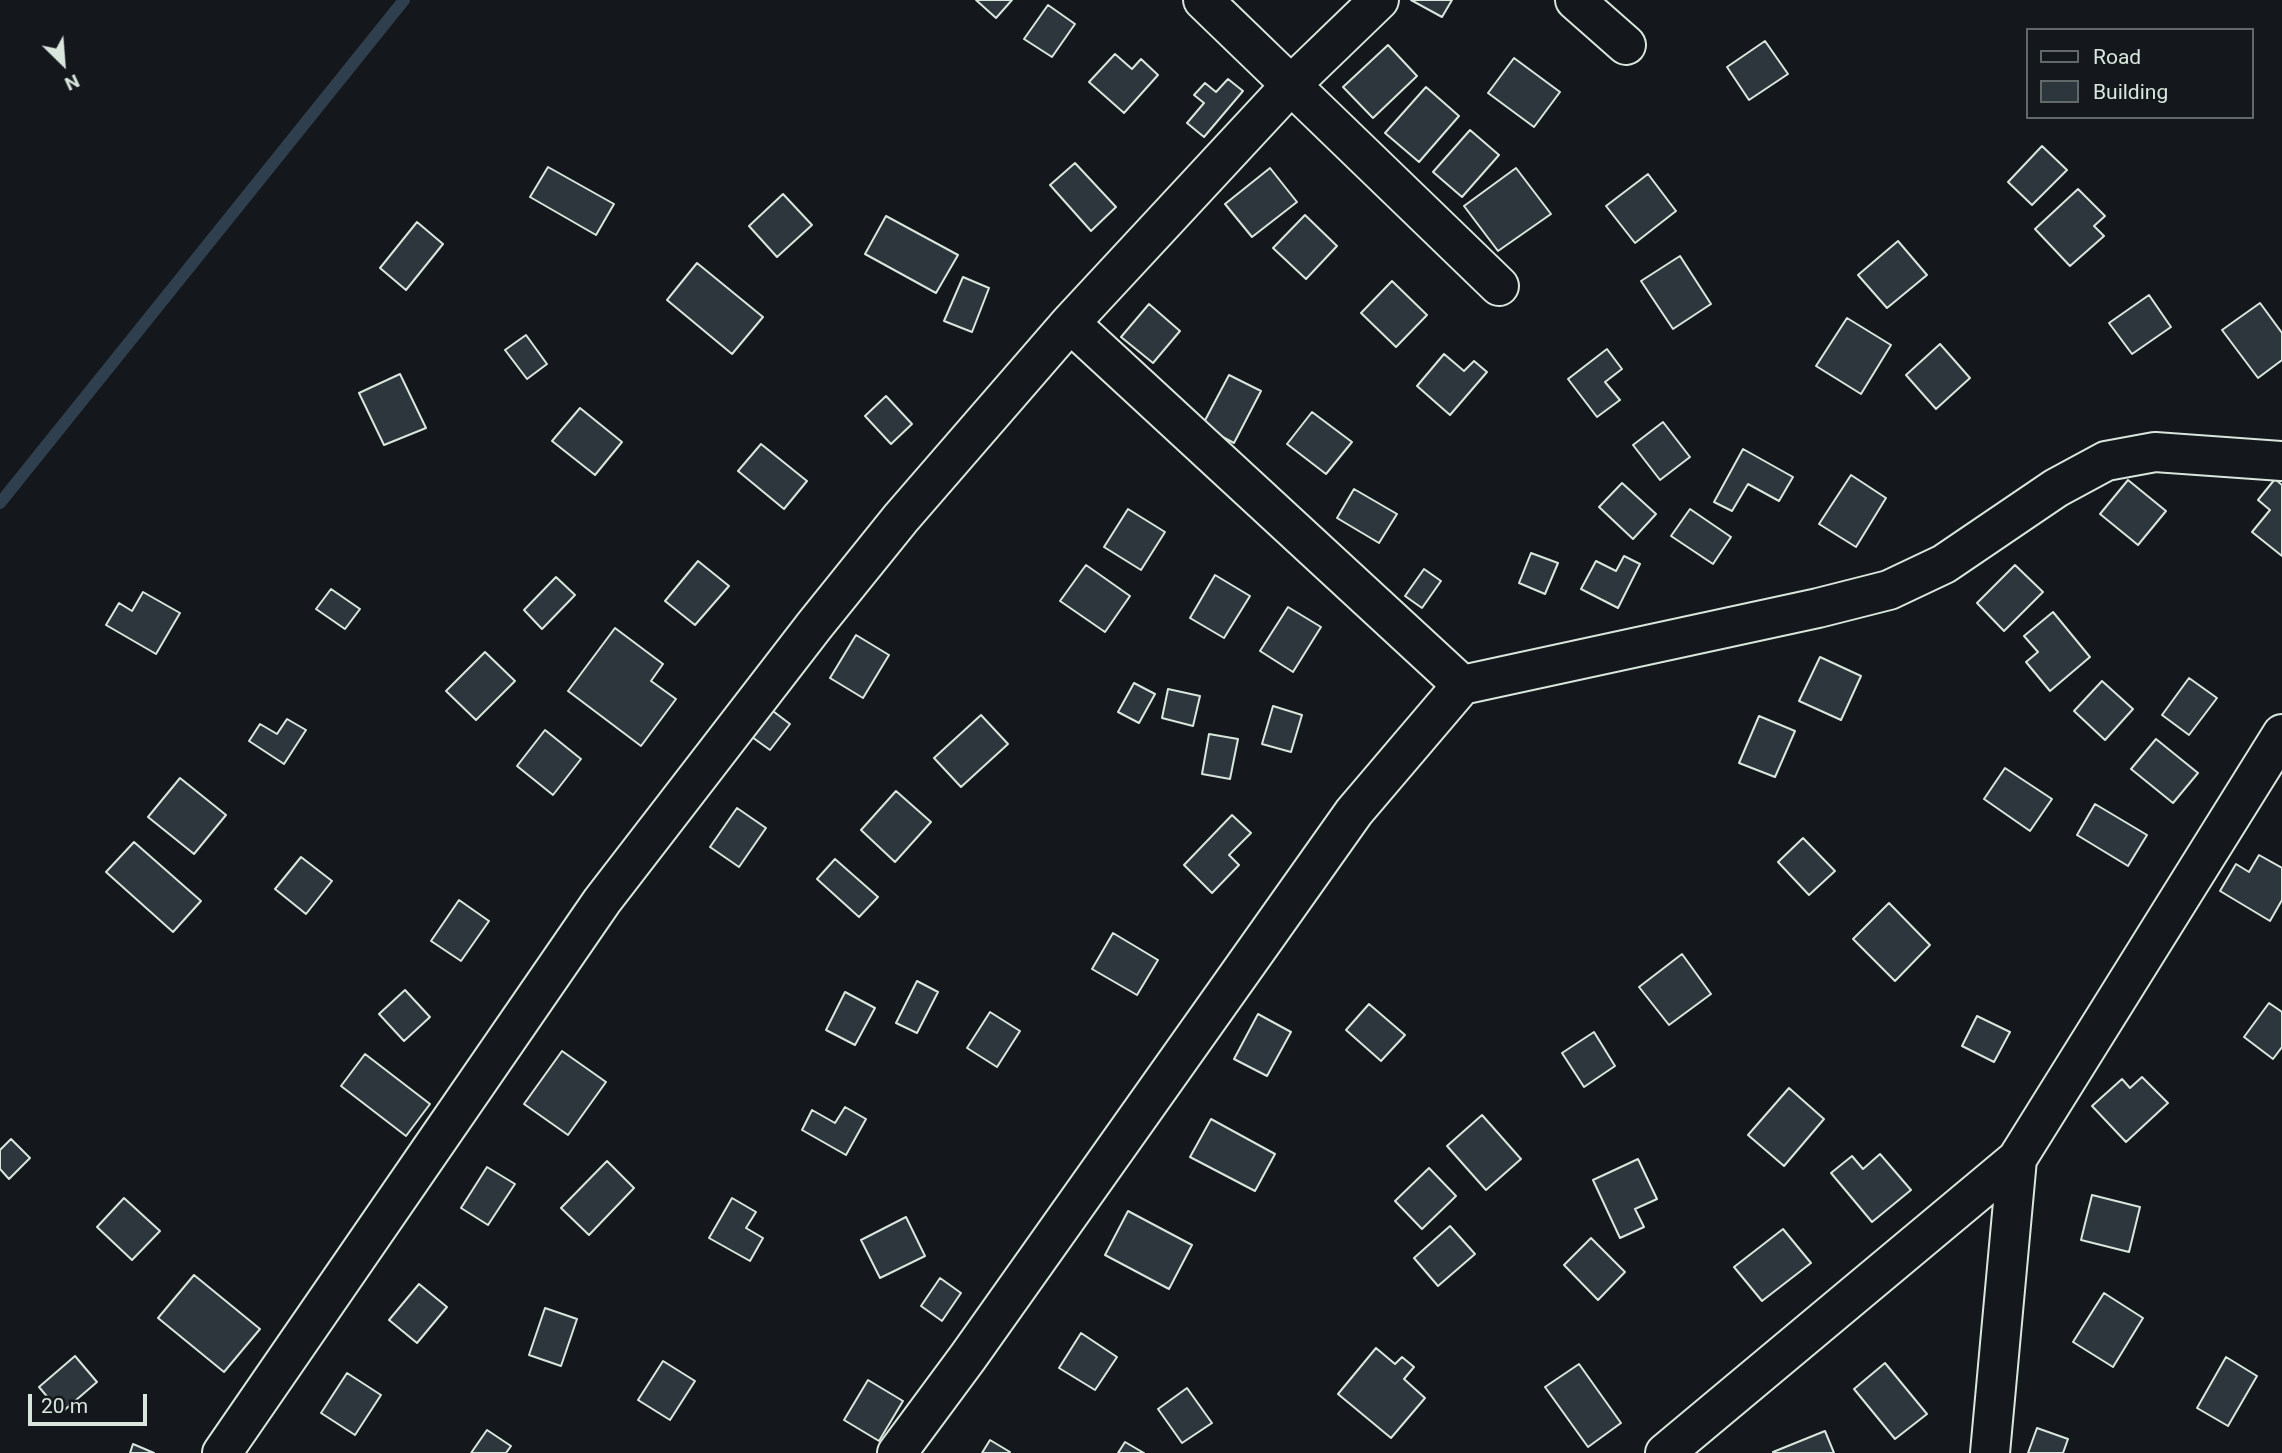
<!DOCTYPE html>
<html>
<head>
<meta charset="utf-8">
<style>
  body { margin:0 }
  #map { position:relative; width:2282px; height:1453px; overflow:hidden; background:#14181c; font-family:Roboto,sans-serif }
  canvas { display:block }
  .legend { position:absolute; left:2026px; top:28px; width:228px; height:91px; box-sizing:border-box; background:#14181c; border:2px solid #626a69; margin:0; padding:9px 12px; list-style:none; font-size:21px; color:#d8e6dc }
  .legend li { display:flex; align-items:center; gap:14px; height:35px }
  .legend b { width:35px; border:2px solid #626a69 }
  .north { position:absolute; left:28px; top:28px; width:70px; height:70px; -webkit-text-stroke:5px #14181c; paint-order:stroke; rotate:155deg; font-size:19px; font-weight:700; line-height:28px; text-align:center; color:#d8e6dc }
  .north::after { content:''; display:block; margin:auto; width:24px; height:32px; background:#d8e6dc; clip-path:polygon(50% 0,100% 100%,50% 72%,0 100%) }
  .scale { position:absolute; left:28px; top:1394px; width:119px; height:32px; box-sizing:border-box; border:4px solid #d8e6dc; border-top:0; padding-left:9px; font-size:21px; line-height:24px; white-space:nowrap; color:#d8e6dc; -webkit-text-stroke:5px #14181c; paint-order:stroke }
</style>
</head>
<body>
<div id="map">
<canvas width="2282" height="1453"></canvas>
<ul class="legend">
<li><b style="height:9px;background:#14181c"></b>Road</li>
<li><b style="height:19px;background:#2c363c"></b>Building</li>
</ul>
<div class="north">N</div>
<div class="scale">20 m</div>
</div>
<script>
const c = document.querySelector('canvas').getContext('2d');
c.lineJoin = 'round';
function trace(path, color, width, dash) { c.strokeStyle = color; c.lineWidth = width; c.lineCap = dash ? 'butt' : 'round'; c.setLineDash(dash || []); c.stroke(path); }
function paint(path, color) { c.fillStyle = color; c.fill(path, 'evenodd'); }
trace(new Path2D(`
  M 0,503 L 404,0`), '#2f3f4d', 12);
const building = new Path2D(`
  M 976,0 L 1012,0 L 996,18 Z
  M 1411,0 L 1452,0 L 1442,17 Z
  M 1048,5 L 1075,24 L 1052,57 L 1024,39 Z
  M 1765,41 L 1788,74 L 1749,100 L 1727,67 Z
  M 1388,45 L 1417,76 L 1373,118 L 1343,87 Z
  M 1115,54 L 1132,69 L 1141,59 L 1158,75 L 1124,113 L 1089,82 Z
  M 1514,58 L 1560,92 L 1534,127 L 1488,93 Z
  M 1228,79 L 1243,91 L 1204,137 L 1187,123 L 1204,103 L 1194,95 L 1205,83 L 1216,92 Z
  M 1426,87 L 1459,116 L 1419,162 L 1385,133 Z
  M 1470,130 L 1499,155 L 1462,197 L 1433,172 Z
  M 2042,146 L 2067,170 L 2032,205 L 2008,182 Z
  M 1075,163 L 1116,207 L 1091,231 L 1050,185 Z
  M 548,167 L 614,204 L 596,235 L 530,197 Z
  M 1270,168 L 1297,202 L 1252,237 L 1225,204 Z
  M 1516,168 L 1551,214 L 1498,251 L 1464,206 Z
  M 1648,174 L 1676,211 L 1635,243 L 1606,206 Z
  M 2078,189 L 2105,216 L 2094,226 L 2104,236 L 2070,266 L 2035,229 Z
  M 783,194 L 812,225 L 777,257 L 749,226 Z
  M 1305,215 L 1337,246 L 1306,279 L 1273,248 Z
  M 886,216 L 958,255 L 936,293 L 865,254 Z
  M 417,222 L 443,244 L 406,290 L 380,268 Z
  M 1898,241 L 1927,275 L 1887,308 L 1858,275 Z
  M 1680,256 L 1711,304 L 1673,329 L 1641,281 Z
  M 697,263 L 763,317 L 732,354 L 667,300 Z
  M 963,277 L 989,288 L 972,332 L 944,321 Z
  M 1392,281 L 1427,315 L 1396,347 L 1361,313 Z
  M 2149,295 L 2171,327 L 2132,354 L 2109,323 Z
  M 2260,303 L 2282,333 L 2282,360 L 2258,378 L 2222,330 Z
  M 1149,304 L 1180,331 L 1153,363 L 1121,337 Z
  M 1847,318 L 1891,345 L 1861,394 L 1816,366 Z
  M 526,335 L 547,364 L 527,379 L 505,350 Z
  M 1940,344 L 1970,378 L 1936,409 L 1906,375 Z
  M 1607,349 L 1622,369 L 1605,382 L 1620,400 L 1597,417 L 1568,379 Z
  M 1444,354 L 1464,371 L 1474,361 L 1487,372 L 1450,415 L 1417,386 Z
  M 400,374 L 426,428 L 384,445 L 359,393 Z
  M 1229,375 L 1261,391 L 1234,443 L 1202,426 Z
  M 886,396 L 912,424 L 891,444 L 865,416 Z
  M 580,408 L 622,442 L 595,475 L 552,441 Z
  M 1312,412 L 1352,442 L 1326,474 L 1287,444 Z
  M 1663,422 L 1690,457 L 1660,480 L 1633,445 Z
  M 761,444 L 807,481 L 784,509 L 738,471 Z
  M 1743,449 L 1793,477 L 1779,501 L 1748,484 L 1732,511 L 1714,502 Z
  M 1851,475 L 1886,498 L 1856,547 L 1819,524 Z
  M 2275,479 L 2282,485 L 2282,556 L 2252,532 L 2270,510 L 2258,500 Z
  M 2128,480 L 2166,511 L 2138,545 L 2100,514 Z
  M 1622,483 L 1656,514 L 1633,539 L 1599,507 Z
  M 1354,489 L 1397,514 L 1379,543 L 1337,518 Z
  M 1128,509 L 1165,532 L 1141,570 L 1104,547 Z
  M 1690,509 L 1731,537 L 1713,564 L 1671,536 Z
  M 1531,553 L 1558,563 L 1545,594 L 1519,583 Z
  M 1624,556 L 1640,564 L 1618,608 L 1581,589 L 1596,561 L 1616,571 Z
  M 698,561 L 729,586 L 695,625 L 665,601 Z
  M 1086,565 L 1130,596 L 1105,632 L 1060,601 Z
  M 2015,565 L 2043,592 L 2004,631 L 1977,603 Z
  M 1424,569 L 1441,581 L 1422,608 L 1405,596 Z
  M 1215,575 L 1250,596 L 1224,638 L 1190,618 Z
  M 556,577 L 575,595 L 542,629 L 524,610 Z
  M 331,589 L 360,609 L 345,629 L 316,609 Z
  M 143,592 L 180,613 L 156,654 L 106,625 L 119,603 L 132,611 Z
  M 1288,607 L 1321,627 L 1293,672 L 1260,651 Z
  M 2053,612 L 2090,657 L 2050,691 L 2026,662 L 2038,652 L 2024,636 Z
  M 615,628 L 663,664 L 651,681 L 676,699 L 641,746 L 568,691 Z
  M 856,635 L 889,655 L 863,698 L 830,678 Z
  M 485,652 L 515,681 L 476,720 L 446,691 Z
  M 1820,657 L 1861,676 L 1841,720 L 1799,701 Z
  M 2189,678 L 2217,698 L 2189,735 L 2162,715 Z
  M 2102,681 L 2133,709 L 2105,740 L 2074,711 Z
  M 1134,683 L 1155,694 L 1139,723 L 1118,712 Z
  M 1168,689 L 1200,696 L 1193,726 L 1162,718 Z
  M 765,705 L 790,724 L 770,750 L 745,732 Z
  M 1273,706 L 1302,715 L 1291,752 L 1262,744 Z
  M 981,715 L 1008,744 L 961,787 L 934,758 Z
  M 1759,716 L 1795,731 L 1775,777 L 1739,763 Z
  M 287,719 L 306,730 L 284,764 L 249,741 L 260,724 L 277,734 Z
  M 545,730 L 581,759 L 553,795 L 517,766 Z
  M 1209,734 L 1238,739 L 1230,779 L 1202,774 Z
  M 2156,739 L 2198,773 L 2173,803 L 2131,769 Z
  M 2005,768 L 2052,799 L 2030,831 L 1984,799 Z
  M 180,778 L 226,815 L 194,854 L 148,817 Z
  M 896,791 L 931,822 L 895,862 L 861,830 Z
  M 2095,804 L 2147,835 L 2128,866 L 2077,835 Z
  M 737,808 L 766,828 L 739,867 L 710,847 Z
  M 1232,815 L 1251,833 L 1229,855 L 1239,865 L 1212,893 L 1184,865 Z
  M 1803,838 L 1835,871 L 1809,895 L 1778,862 Z
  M 134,842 L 201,901 L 173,932 L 106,872 Z
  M 2259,855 L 2282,868 L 2282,900 L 2270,921 L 2220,891 L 2236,864 L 2249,872 Z
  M 301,857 L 332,881 L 306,914 L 275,889 Z
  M 835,859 L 878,897 L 859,917 L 817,879 Z
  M 459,900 L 489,921 L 461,961 L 431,941 Z
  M 1889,903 L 1930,945 L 1895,981 L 1853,939 Z
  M 1113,933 L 1158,960 L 1137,995 L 1092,969 Z
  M 1682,954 L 1711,994 L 1669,1025 L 1639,987 Z
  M 917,981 L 938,992 L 917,1033 L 896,1023 Z
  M 405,990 L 430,1017 L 404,1041 L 379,1014 Z
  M 845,992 L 875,1008 L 855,1045 L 826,1030 Z
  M 2269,1003 L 2282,1012 L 2282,1047 L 2273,1059 L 2244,1037 Z
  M 1369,1004 L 1405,1035 L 1381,1061 L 1346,1030 Z
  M 990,1012 L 1020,1031 L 997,1067 L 967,1048 Z
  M 1258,1014 L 1291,1032 L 1267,1076 L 1234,1059 Z
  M 1977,1016 L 2010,1032 L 1994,1062 L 1962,1046 Z
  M 1594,1032 L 1615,1066 L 1584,1087 L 1562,1053 Z
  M 562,1051 L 606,1082 L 568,1135 L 524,1104 Z
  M 365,1054 L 430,1104 L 406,1136 L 341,1086 Z
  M 2142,1077 L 2168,1103 L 2126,1142 L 2092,1106 L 2122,1079 L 2130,1088 Z
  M 1789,1088 L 1824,1119 L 1784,1166 L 1748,1135 Z
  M 845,1107 L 866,1119 L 846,1155 L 802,1130 L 812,1110 L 835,1123 Z
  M 1482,1115 L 1521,1159 L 1486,1190 L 1447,1146 Z
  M 1211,1119 L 1275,1154 L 1255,1191 L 1190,1157 Z
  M 11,1139 L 30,1158 L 9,1179 L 0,1169 L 0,1150 Z
  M 1880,1154 L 1911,1190 L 1872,1222 L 1831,1173 L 1852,1156 L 1863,1169 Z
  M 1638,1159 L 1657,1199 L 1635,1209 L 1644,1227 L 1620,1238 L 1593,1180 Z
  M 607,1161 L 634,1188 L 589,1235 L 561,1208 Z
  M 487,1167 L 515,1184 L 488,1225 L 461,1208 Z
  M 1429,1168 L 1456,1196 L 1422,1229 L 1395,1201 Z
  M 2092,1195 L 2140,1207 L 2129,1252 L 2081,1240 Z
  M 124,1198 L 160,1231 L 132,1260 L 97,1227 Z
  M 732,1198 L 756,1212 L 746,1228 L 763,1238 L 750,1261 L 709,1238 Z
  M 1128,1211 L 1192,1245 L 1169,1289 L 1105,1255 Z
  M 906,1217 L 925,1256 L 880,1278 L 861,1240 Z
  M 1450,1226 L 1475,1254 L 1438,1286 L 1414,1258 Z
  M 1783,1229 L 1811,1263 L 1762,1301 L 1734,1267 Z
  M 1591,1238 L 1625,1272 L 1598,1300 L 1564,1265 Z
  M 194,1275 L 260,1329 L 224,1372 L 158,1318 Z
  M 940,1278 L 961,1293 L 942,1321 L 921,1306 Z
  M 419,1284 L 447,1307 L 417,1343 L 389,1320 Z
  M 2104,1293 L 2143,1318 L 2113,1367 L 2073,1342 Z
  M 545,1308 L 577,1319 L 561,1366 L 529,1355 Z
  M 1081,1333 L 1117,1357 L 1095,1390 L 1059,1368 Z
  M 1376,1348 L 1395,1364 L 1402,1357 L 1414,1367 L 1404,1379 L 1425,1398 L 1391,1438 L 1338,1394 Z
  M 75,1356 L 97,1382 L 61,1413 L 39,1387 Z
  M 2226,1357 L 2257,1376 L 2228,1426 L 2197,1408 Z
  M 663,1361 L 695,1381 L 670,1420 L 638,1400 Z
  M 1885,1363 L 1927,1414 L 1895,1439 L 1854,1389 Z
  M 1579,1364 L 1621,1423 L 1588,1447 L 1545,1387 Z
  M 347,1373 L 381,1395 L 355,1435 L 321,1413 Z
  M 868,1380 L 903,1401 L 879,1441 L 844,1420 Z
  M 1187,1388 L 1212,1423 L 1182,1443 L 1158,1409 Z
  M 2037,1428 L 2068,1439 L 2063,1453 L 2028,1453 Z
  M 487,1430 L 511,1446 L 506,1453 L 471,1453 Z
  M 1825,1431 L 1834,1453 L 1773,1453 L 1773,1452 Z
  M 990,1440 L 1010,1452 L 1009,1453 L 982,1453 Z
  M 1125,1442 L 1144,1453 L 1118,1453 Z
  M 133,1444 L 154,1453 L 130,1453 Z`);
paint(building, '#2c363c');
trace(building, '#d8e6dc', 2);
const minor = new Path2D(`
  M 1203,0 L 1291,85 L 1379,0
  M 1575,0 L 1626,45
  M 1070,323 L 1462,685
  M 222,1453 L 602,901 L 814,626 L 901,518 L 1070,323 L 1291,85 L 1499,286
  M 897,1453 L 968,1357 L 1354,812 L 1462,685 L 1818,608 L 1889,590 L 1944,564 L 2056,488 L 2106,461 L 2155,452 L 2282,461
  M 1665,1453 L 2017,1159
  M 1990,1453 L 2017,1159 L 2282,734`);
trace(minor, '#d8e6dc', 42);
trace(minor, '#14181c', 38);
</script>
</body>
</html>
